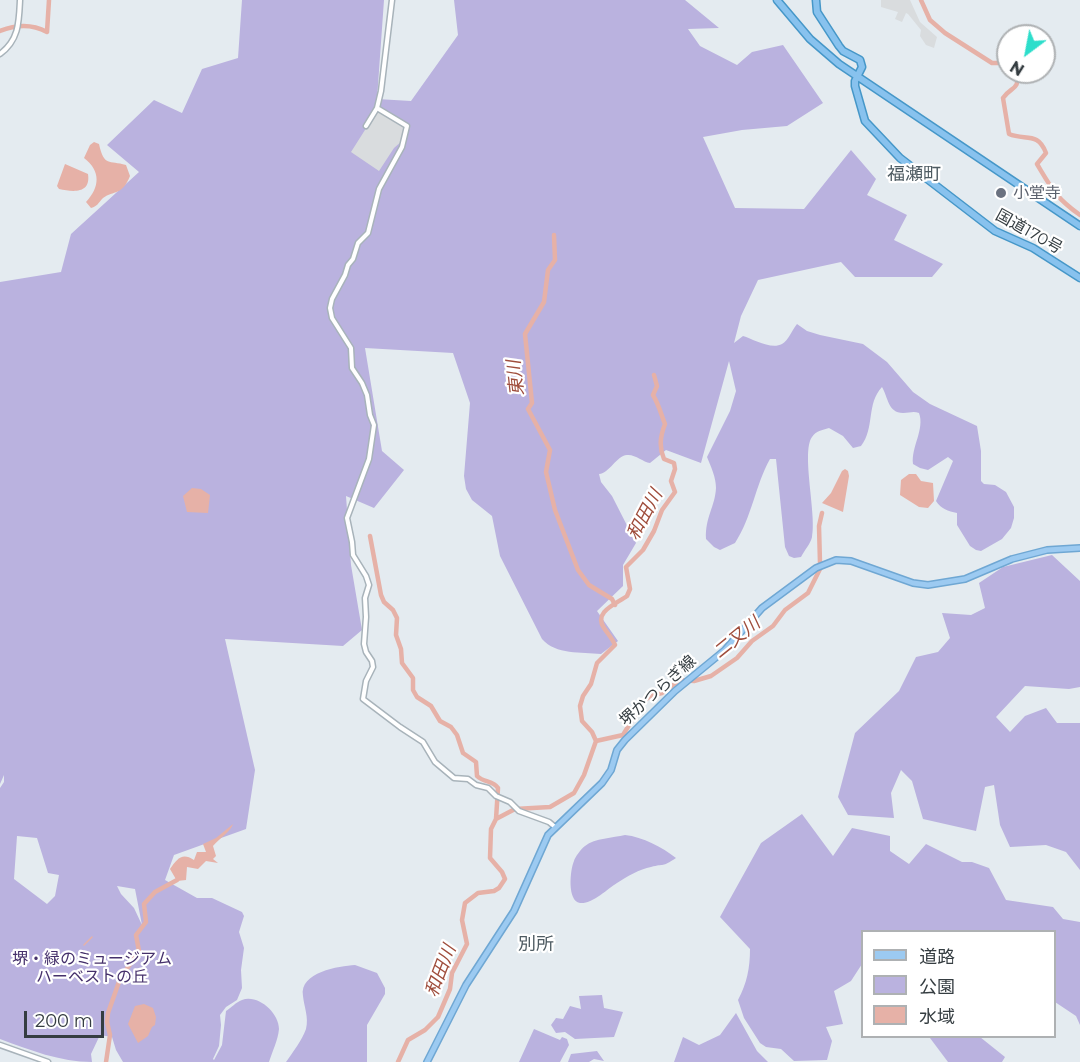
<!DOCTYPE html>
<html>
<head>
<meta charset="utf-8">
<style>
  body { margin:0 }
  #map { position:relative; width:1080px; height:1062px; overflow:hidden; background:#e4ebf0; font-family:Montserrat,"Noto Sans JP",sans-serif }
  canvas { display:block }
  .legend { position:absolute; left:861px; top:930px; width:195px; height:108px; box-sizing:border-box; background:#fff; border:2px solid #aeb1b3; margin:0; padding:8px 10px; list-style:none; font-size:18px; color:#353d41 }
  .legend li { display:flex; align-items:center; gap:12px; height:30px }
  .legend b { width:30px; border:2px solid #aeb1b3 }
  .north { position:absolute; left:996px; top:24px; width:60px; height:60px; box-sizing:border-box; background:#fff; border:2px solid #aeb1b3; border-radius:50%; rotate:212deg; font-size:16px; font-weight:700; line-height:24px; text-align:center; color:#353d41 }
  .north::after { content:''; display:block; margin:auto; width:21px; height:27px; background:#2ddecb; clip-path:polygon(50% 0,100% 100%,50% 72%,0 100%) }
  .scale { position:absolute; left:24px; top:1011px; width:80px; height:27px; box-sizing:border-box; border:3px solid #353d41; border-top:0; padding-left:8px; font-size:18px; line-height:21px; white-space:nowrap; color:#353d41; -webkit-text-stroke:4px #fff; paint-order:stroke }
</style>
</head>
<body>
<div id="map">
<canvas width="1080" height="1062"></canvas>
<ul class="legend">
<li><b style="height:8px;background:#9ccaf1"></b>道路</li>
<li><b style="height:16px;background:#bab2df"></b>公園</li>
<li><b style="height:16px;background:#e6b1a7"></b>水域</li>
</ul>
<div class="north">N</div>
<div class="scale">200 m</div>
</div>
<script>
const c = document.querySelector('canvas').getContext('2d');
c.lineJoin = 'round';
function paint(path, color) { c.fillStyle = color; c.fill(path, 'evenodd'); }
function trace(path, color, width, dash) { c.strokeStyle = color; c.lineWidth = width; c.lineCap = dash ? 'butt' : 'round'; c.setLineDash(dash || []); c.stroke(path); }
function label(font, color, halo, rows, align = 'center') {
  c.font = font + ' Montserrat,"Noto Sans JP",sans-serif'; c.lineWidth = 4.5; c.setLineDash([]); c.textBaseline = 'middle'; c.strokeStyle = halo; c.fillStyle = color; for (const [text, x, y, turn = 0] of rows) {
    c.save(); c.translate(x, y); c.rotate((+turn || 0) * Math.PI / 180); c.textAlign = isNaN(turn) ? turn : align; if (halo) c.strokeText(text, 0, 0); c.fillText(text, 0, 0); c.restore();
  }
}
paint(new Path2D(`
  M 242,0 L 384,0 L 377,99 L 411,101 L 458,35 L 454,0 L 685,0 L 719,28 L 688,29 L 700,46 L 737,65 L 752,52 L 783,45 L 823,103 L 787,126 L 742,130 L 703,137 L 735,208 L 804,209 L 851,150 L 876,179 L 867,195 L 907,215 L 894,240 L 943,264 L 932,277 L 855,277 L 841,262 L 758,280 L 741,316 L 734,343 L 743,336 C 753,339 771,350 782,344 C 788,341 792,330 797,324 L 807,331 L 820,335 L 863,344 L 887,362 L 913,392 L 930,404 L 977,426 L 981,451 L 981,481 L 984,484 L 995,485 L 1006,492 L 1014,507 L 1014,518 L 1011,528 L 1002,539 L 981,551 L 976,550 L 970,546 L 957,525 L 957,513 C 948,511 941,509 936,501 L 953,461 L 948,457 L 928,470 L 920,468 L 913,464 C 911,447 925,429 919,413 C 913,411 910,413 903,413 C 888,413 888,397 882,387 C 866,404 875,428 861,446 L 853,448 L 843,436 L 829,428 C 822,430 816,431 812,437 C 801,452 817,515 812,537 C 811,543 804,551 801,557 L 794,558 L 789,556 L 785,547 L 776,459 L 770,459 C 755,486 752,517 735,543 L 720,550 L 714,547 L 706,539 C 705,517 715,507 716,488 C 716,477 711,467 707,457 L 730,411 L 736,391 L 729,361 L 701,463 L 666,450 L 650,463 C 643,462 635,454 627,455 C 616,456 610,473 599,474 L 601,482 L 612,496 L 636,543 L 623,565 L 623,586 L 597,611 L 618,641 L 601,654 C 581,652 556,655 542,639 L 500,556 L 492,516 L 472,500 L 466,489 L 464,476 L 470,403 L 453,353 L 365,348 L 382,451 L 404,470 L 374,508 L 346,496 L 351,565 L 362,630 L 343,646 L 225,639 L 255,770 L 246,829 L 174,855 L 165,880 L 197,898 L 212,898 L 242,912 L 244,916 L 239,932 L 244,948 L 241,970 L 242,988 L 237,1000 L 226,1007 L 220,1015 L 221,1025 L 219,1046 L 213,1059 L 214,1060 L 222,1045 L 226,1011 C 231,1008 236,1002 242,1000 C 258,994 279,1013 279,1029 C 278,1040 272,1052 269,1062 L 123,1062 L 116,1050 L 112,1037 L 100,1035 L 91,1054 L 92,1062 C 60,1062 30,1050 0,1039 L 0,788 L 4,782 L 4,775 L 0,784 L 0,282 L 61,272 L 71,234 L 139,172 L 107,145 L 154,100 L 182,113 L 202,69 L 238,58 ZM 17,836 L 37,838 L 48,873 L 59,875 L 55,896 L 47,904 L 14,879 ZM 117,886 L 135,889 L 142,925 L 134,908 L 121,894 Z
  M 1052,555 L 1080,581 L 1080,687 L 1069,689 L 1025,686 L 996,717 L 1010,732 L 1025,716 L 1046,708 L 1057,723 L 1080,723 L 1080,870 L 1066,852 L 1046,845 L 1010,847 L 1000,825 L 994,785 L 985,787 L 976,831 L 923,819 L 912,781 L 901,770 L 891,793 L 894,818 L 848,815 L 838,797 L 855,733 L 899,691 L 916,657 L 938,652 L 950,638 L 942,613 L 971,615 L 985,608 L 979,583 L 1003,567 Z
  M 802,814 L 833,856 L 852,828 L 890,836 L 890,851 L 909,864 L 926,844 L 962,862 L 972,862 L 989,868 L 1006,900 L 1053,907 L 1063,919 L 1080,922 L 1080,1025 L 1076,1016 L 1055,1002 L 1054,932 L 862,932 L 862,964 L 851,981 L 834,991 L 843,1024 L 826,1027 L 832,1041 L 827,1060 L 794,1061 L 781,1049 L 766,1047 L 760,1043 L 744,1018 L 738,1000 C 747,983 750,968 750,949 L 720,917 L 761,843 Z
  M 625,835 C 643,837 662,847 676,858 C 661,868 665,863 651,867 C 640,869 626,877 617,883 C 607,889 593,904 580,903 C 567,901 570,870 574,861 C 575,857 581,849 585,846 C 595,838 613,838 625,835 Z
  M 355,965 L 377,973 L 385,988 L 385,994 L 367,1025 L 367,1062 L 286,1062 C 293,1052 302,1040 306,1029 C 309,1017 304,1007 303,996 C 299,972 339,966 355,965 Z
  M 602,995 L 604,1008 L 623,1012 L 614,1037 L 575,1039 L 565,1032 L 556,1033 L 551,1025 L 556,1018 L 563,1019 L 570,1006 L 581,1009 L 579,996 Z
  M 736,1013 L 757,1051 L 768,1062 L 674,1062 L 683,1037 L 699,1045 L 720,1035 Z
  M 534,1029 L 560,1040 L 562,1037 L 567,1039 L 569,1045 L 560,1062 L 519,1062 Z
  M 931,1037 L 980,1037 L 1005,1057 L 1002,1062 L 948,1062 L 930,1038 Z
  M 597,1051 L 604,1061 L 594,1059 L 589,1062 L 568,1062 L 571,1054 Z`), '#bab2df');
paint(new Path2D(`
  M 881,0 L 910,0 L 920,22 L 937,37 L 934,48 L 926,45 L 920,36 L 921,30 L 908,14 L 906,13 L 902,22 L 895,19 L 898,12 L 881,7 Z
  M 377,111 L 404,127 L 402,141 L 394,148 L 379,171 L 351,152 Z`), '#d9dcde');
paint(new Path2D(`
  M 94,142 L 99,144 C 104,167 109,160 126,165 L 130,176 C 122,196 114,190 103,198 C 98,203 98,206 91,208 L 86,202 C 100,187 101,171 84,158 L 90,145 Z
  M 65,164 L 88,174 C 91,194 73,192 59,189 L 57,186 Z
  M 845,469 L 848,471 L 849,476 L 843,512 L 822,503 L 831,493 L 842,471 Z
  M 909,474 L 916,474 L 921,481 L 933,483 L 934,501 L 928,508 L 919,507 L 900,495 L 901,480 Z
  M 192,488 L 201,489 L 210,495 L 208,513 L 187,512 L 183,496 Z
  M 233,824 C 231,831 219,839 213,846 L 216,856 L 213,859 L 218,863 L 206,861 L 198,869 L 187,867 L 186,880 L 177,881 L 170,869 C 177,859 182,852 194,860 L 197,852 L 206,852 L 203,844 L 216,838 Z
  M 144,1004 L 153,1008 L 156,1017 L 155,1025 L 152,1027 L 148,1036 L 138,1043 L 128,1024 L 135,1006 Z`), '#e6b1a7');
trace(new Path2D(`
  M 84,945 L 92,937`), '#e6b1a7', 1.5);
trace(new Path2D(`
  M 921,0 L 930,20 L 945,33 L 992,63 L 1008,63
  M 0,31 C 15,25 32,24 47,32 L 49,0
  M 1017,72 C 1020,91 1011,86 1003,98 L 1009,134 C 1025,141 1038,131 1046,153 L 1037,164 C 1052,189 1056,198 1080,215
  M 554,235 L 555,260 L 548,270 L 544,302 L 525,334 L 532,403 L 528,409 L 550,450 L 546,472 L 555,510 L 578,570 L 589,585 L 612,599 L 615,605
  M 370,536 L 381,595 L 384,602 L 393,610 L 397,618 L 396,635 L 401,649 L 402,663 L 413,678 L 413,690 L 417,697 L 431,706 L 440,721 L 451,727 L 457,735 L 463,753 L 476,762 L 477,776 C 484,783 493,780 498,788 L 496,819
  M 820,563 L 819,526 L 822,513
  M 596,741 L 623,735 L 643,702 L 650,696 L 662,693 L 680,680 L 694,681 L 711,676 L 737,658 L 752,641 L 773,626 L 785,610 L 808,593 L 821,567
  M 106,1062 L 110,1035 L 107,1022 L 108,1013 L 120,979 L 139,951 L 136,935 L 146,922 L 144,904 L 155,892 L 177,880 L 179,877
  M 398,1062 L 408,1040 L 425,1030 L 438,1017 L 450,989 L 452,973 L 467,944 L 462,920 L 465,903 L 478,893 L 494,891 L 499,888 L 505,879 L 502,872 L 490,858 L 491,829 L 496,819 L 515,809 L 550,807 L 574,793 L 584,775 L 596,741 L 592,732 L 582,721 L 580,706 L 583,696 L 591,684 L 597,663 L 615,645 C 612,638 608,634 604,628 C 593,612 616,604 627,596 L 630,589 L 626,567 L 643,550 L 654,531 L 662,510 L 675,492 L 671,481 L 675,469 L 674,463 L 664,459 C 659,447 660,437 665,424 C 661,414 659,405 653,395 L 657,386 L 654,375`), '#e6b1a7', 4.5);
const tertiary = new Path2D(`
  M 0,54 C 19,40 19,22 20,0
  M 377,108 L 407,126 L 402,147 L 379,189 L 368,233 L 358,243 L 353,259 L 348,265 L 345,275 L 332,299 L 330,308 L 332,318 L 351,348 L 352,368 L 362,383 L 367,395 L 370,415 L 374,425 L 369,459 L 347,518 L 352,542 L 353,555 L 366,576 L 369,585 L 365,598 L 366,617 L 364,644 L 366,652 L 372,661 L 373,667 L 366,681 L 363,699 L 400,727 L 423,742 L 435,762 L 454,778 L 468,779 L 476,785 L 488,788 L 496,796 L 510,802 L 519,811 L 549,822 L 555,827
  M 366,126 L 377,108 L 381,91 L 392,0
  M 0,1045 L 48,1062`);
const primary = new Path2D(`
  M 427,1062 L 466,985 L 514,911 L 548,835 L 602,783 L 611,770 L 617,750 L 625,740 L 675,691 L 725,650 L 762,608 L 816,568 L 836,560 L 851,561 L 913,583 L 928,585 L 965,579 L 1012,559 L 1047,550 L 1080,548`);
const trunk = new Path2D(`
  M 777,0 L 810,39 L 839,64 L 1080,226
  M 816,0 L 817,12 L 839,46 L 843,51 L 860,60 L 862,67 L 855,81 L 855,86 L 865,121 L 900,158 L 995,231 L 1033,248 L 1080,278`);
trace(tertiary, '#a8b3ba', 7);
trace(primary, '#6fa7d3', 8);
trace(trunk, '#4697c8', 9);
trace(tertiary, '#fff', 4);
trace(primary, '#9ccaf1', 5);
trace(trunk, '#88c2ee', 6);
for (const [x, y, r, color] of [
  [1001,193,6,"#6b7280"]
]) { const dot = new Path2D(); dot.arc(x, y, r, 0, 2 * Math.PI); c.fillStyle = color; c.fill(dot); trace(dot, '#fff', 2); }
label('16px', '#5b616d', '#fff', [
  ["小堂寺",1013,193]
], 'left');
label('16px', '#353d41', '#fff', [
  ["国道170号",1029,232,29],
  ["堺かつらぎ線",658,691,-42]
]);
label('16px', '#45306b', '#fff', [
  ["堺・緑のミュージアム",92,959],
  ["ハーベストの丘",92,977]
]);
label('18px', '#4e5b62', '#fff', [
  ["福瀬町",914,175],
  ["別所",536,945]
]);
label('italic 18px', '#9f4d3c', '#fff', [
  ["東川",516,378,-96],
  ["和田川",645,515,-62],
  ["二又川",737,638,-39],
  ["和田川",441,971,-69]
]);
</script>
</body>
</html>
